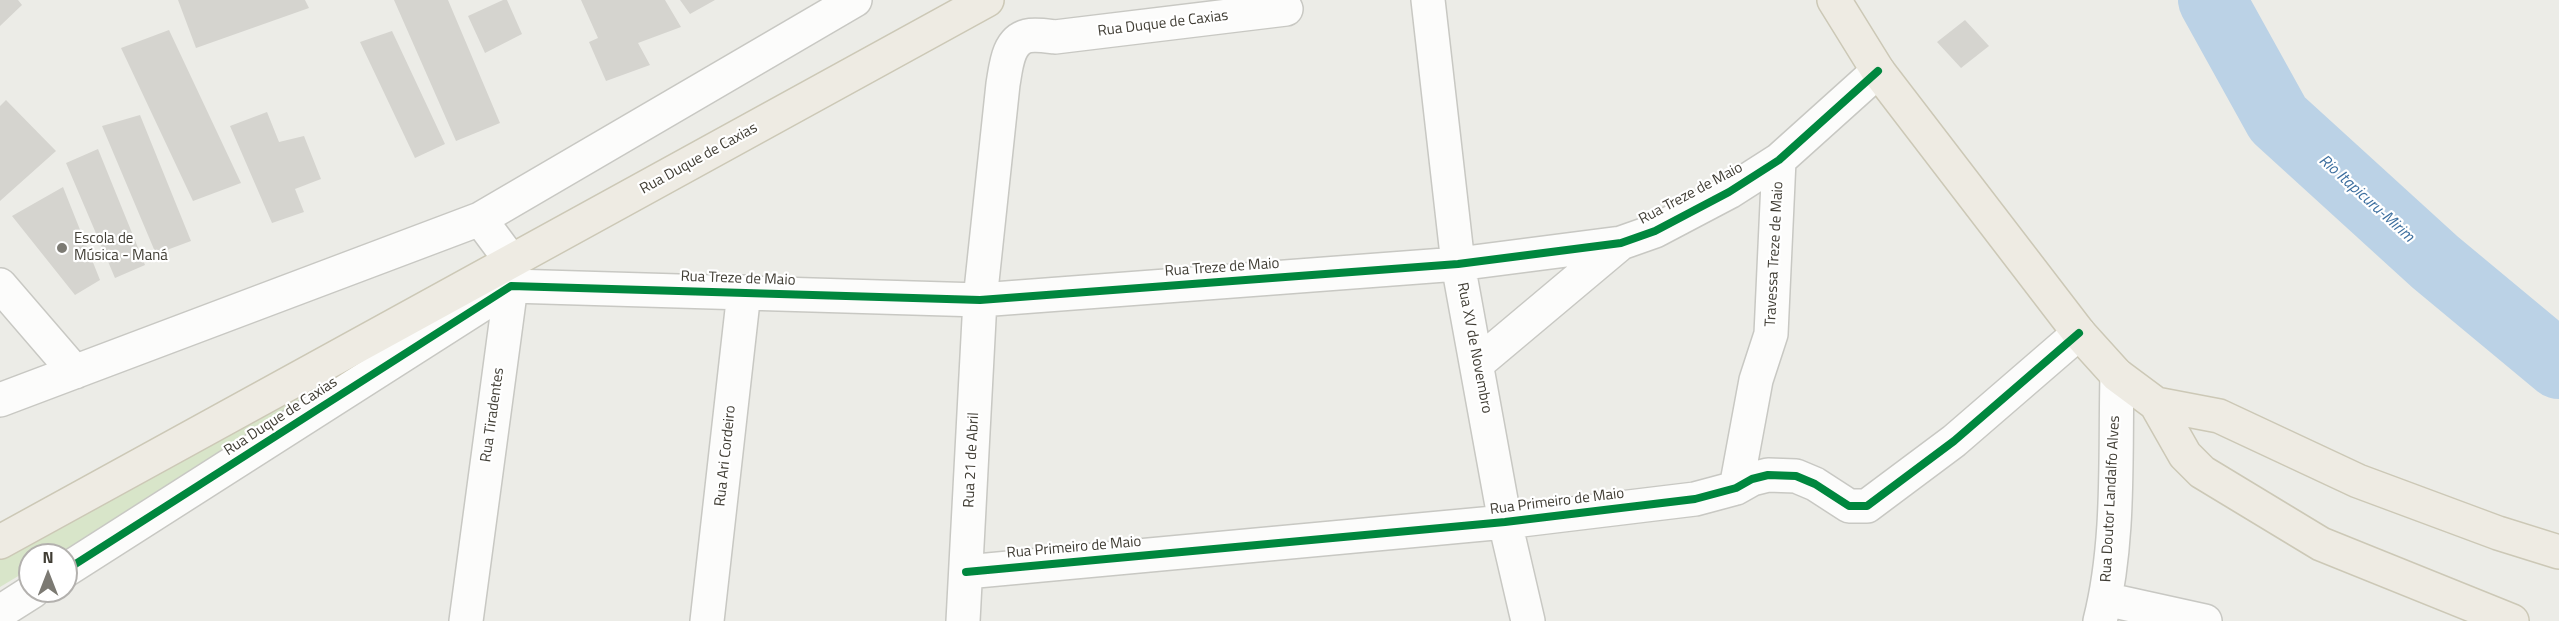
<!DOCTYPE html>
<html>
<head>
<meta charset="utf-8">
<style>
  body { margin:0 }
  #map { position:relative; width:2559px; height:621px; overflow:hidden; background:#ecece7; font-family:"Titillium Web",sans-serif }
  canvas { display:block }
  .north { position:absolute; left:18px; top:543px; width:60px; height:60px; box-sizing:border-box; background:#fff; border:2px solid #b3b1ae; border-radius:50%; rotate:0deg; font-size:16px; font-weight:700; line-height:24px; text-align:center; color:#403d34 }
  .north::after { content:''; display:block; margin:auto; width:21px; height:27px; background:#7c7a73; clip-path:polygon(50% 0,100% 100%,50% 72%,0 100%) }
</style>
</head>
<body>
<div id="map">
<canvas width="2559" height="621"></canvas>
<div class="north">N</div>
</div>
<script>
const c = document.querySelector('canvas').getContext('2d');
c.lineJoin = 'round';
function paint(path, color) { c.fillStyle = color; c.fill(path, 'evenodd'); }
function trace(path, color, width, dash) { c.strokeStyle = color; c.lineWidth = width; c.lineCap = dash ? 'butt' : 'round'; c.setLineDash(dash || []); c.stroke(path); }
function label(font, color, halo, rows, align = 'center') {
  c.font = font + ' "Titillium Web",sans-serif'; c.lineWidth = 4.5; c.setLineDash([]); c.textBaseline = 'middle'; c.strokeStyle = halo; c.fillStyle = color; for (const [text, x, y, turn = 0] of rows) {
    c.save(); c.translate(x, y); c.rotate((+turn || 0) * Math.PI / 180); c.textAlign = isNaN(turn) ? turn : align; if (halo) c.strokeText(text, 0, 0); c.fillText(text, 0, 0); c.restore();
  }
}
paint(new Path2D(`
  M 437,315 L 244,448 L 56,555 L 30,555 L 30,569 L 0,587 L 0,547 Z`), '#d8e5c9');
trace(new Path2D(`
  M 2212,0 L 2278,119 L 2435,262 L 2559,365`), '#bbd2e6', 68);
paint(new Path2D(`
  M 0,0 L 18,0 L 22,5 L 0,26 Z
  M 178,0 L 305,0 L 309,8 L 196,48 Z
  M 394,0 L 448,0 L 500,123 L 456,141 Z
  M 503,0 L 507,0 L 522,34 L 485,53 L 468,16 Z
  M 581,0 L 665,0 L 681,27 L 638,43 L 650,65 L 606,81 L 589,42 L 598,38 Z
  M 680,0 L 715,0 L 690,14 Z
  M 1965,20 L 1989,46 L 1961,68 L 1937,42 Z
  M 169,30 L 241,183 L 193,201 L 121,48 Z
  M 392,31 L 445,144 L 415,158 L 360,42 Z
  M 6,100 L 56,151 L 0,201 L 0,106 Z
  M 267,112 L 279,142 L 304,136 L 321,179 L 295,189 L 304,212 L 272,223 L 230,126 Z
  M 140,115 L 191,241 L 156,254 L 102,126 Z
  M 98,149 L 145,265 L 115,278 L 66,163 Z
  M 63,187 L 100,280 L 75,295 L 12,216 Z`), '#d5d4cf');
const minor = new Path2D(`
  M 1428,0 L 1458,264 L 1505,522 L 1528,621
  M 0,285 L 75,372
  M 1478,363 L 1621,243
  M 0,400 L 480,219 L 855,0
  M 1736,488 L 1756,380 L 1771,334 L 1779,160
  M 66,570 L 511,286 L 980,300 L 1458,264 L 1621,243 L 1655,231 L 1729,192 L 1779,160 L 1878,71
  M 966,572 L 1505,522 L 1695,499 L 1736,488 L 1752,479 L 1768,475 L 1796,476 L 1815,484 L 1849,506 L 1867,506 L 1954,441 L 2079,333
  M 2105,599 L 2205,621
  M 0,612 L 33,591
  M 466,621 L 511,286 L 512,262 L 480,219
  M 707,621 L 744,292
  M 963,621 L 980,300 L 1003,84 C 1006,68 1007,41 1027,36 C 1035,34 1047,36 1055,37 L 1286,9
  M 2100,621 C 2120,542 2115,456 2117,375`);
const major = new Path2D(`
  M 1834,0 L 1878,71 L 2079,333 L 2117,375 L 2156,404 L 2185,455 L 2202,472 L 2321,544 L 2512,621
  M 2156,404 L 2219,416 L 2358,481 L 2498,533 L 2559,552
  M 0,542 L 987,0`);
trace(minor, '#c8c8c3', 36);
trace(major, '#ccc8b6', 36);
trace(minor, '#fcfcfb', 33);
trace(major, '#eeebe3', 33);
trace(new Path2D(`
  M 66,570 L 511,286 L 980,300 L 1458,264 L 1621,243 L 1655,231 L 1729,192 L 1779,160 L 1878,71
  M 966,572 L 1505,522 L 1695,499 L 1736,488 L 1752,479 L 1768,475 L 1796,476 L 1815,484 L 1849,506 L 1867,506 L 1954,441 L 2079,333`), '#00873e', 8);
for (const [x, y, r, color] of [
  [62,248,6,"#7c7a73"]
]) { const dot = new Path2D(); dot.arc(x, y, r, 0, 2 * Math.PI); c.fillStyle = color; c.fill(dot); trace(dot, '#fff', 2); }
label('15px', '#403d34', '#fff', [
  ["Rua Duque de Caxias",1163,24,-7],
  ["Rua Duque de Caxias",699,159,-29],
  ["Rua Treze de Maio",1691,194,-28],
  ["Travessa Treze de Maio",1775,254,-87],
  ["Rua Treze de Maio",1222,268,-4],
  ["Rua Treze de Maio",738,279,2],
  ["Rua XV de Novembro",1474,348,79],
  ["Rua Tiradentes",493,415,-82],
  ["Rua Duque de Caxias",281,417,-33],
  ["Rua Ari Cordeiro",726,456,-84],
  ["Rua 21 de Abril",972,460,-87],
  ["Rua Doutor Landalfo Alves",2111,499,-87],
  ["Rua Primeiro de Maio",1557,502,-7],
  ["Rua Primeiro de Maio",1074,548,-5]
]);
label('15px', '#403d34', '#fff', [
  ["Escola de",74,239],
  ["Música - Maná",74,256]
], 'left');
label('italic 16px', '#3c6e9e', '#fff', [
  ["Rio Itapicuru-Mirim",2366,199,42]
]);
</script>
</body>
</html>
